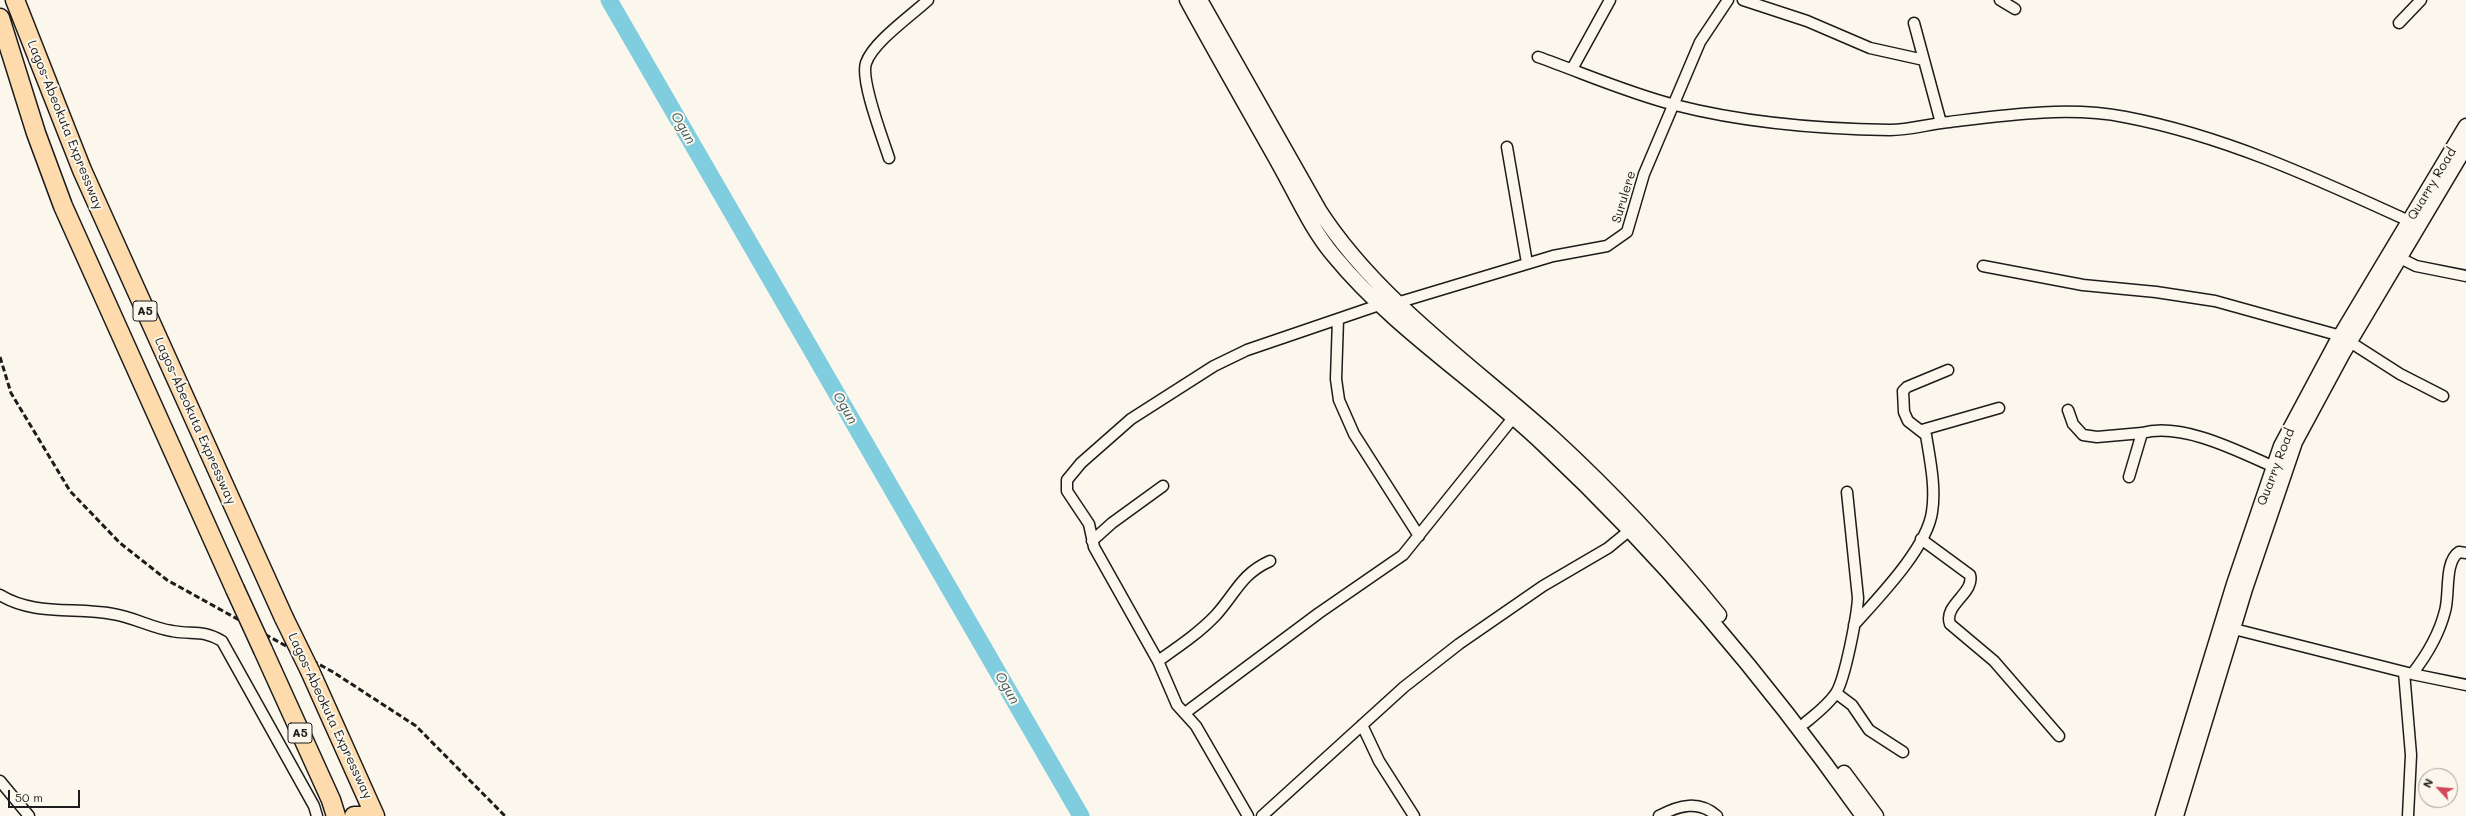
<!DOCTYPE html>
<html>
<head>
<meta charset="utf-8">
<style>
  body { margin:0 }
  #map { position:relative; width:2466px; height:816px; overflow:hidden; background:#fbf7ec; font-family:Mali,sans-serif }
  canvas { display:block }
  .north { position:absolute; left:2418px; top:768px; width:40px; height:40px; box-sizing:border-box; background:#fbf7ec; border:1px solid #a29f99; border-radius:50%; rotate:296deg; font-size:11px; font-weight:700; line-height:16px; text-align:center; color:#1c1c1c }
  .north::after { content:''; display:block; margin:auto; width:14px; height:18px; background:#d1495b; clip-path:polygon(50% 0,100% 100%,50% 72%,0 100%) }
  .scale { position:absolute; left:8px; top:790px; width:72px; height:18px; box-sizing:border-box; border:2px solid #1c1c1c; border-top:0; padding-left:5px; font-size:12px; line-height:14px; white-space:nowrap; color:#1c1c1c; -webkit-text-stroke:3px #fbf7ec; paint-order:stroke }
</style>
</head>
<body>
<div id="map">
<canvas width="2466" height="816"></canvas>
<div class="north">N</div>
<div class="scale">50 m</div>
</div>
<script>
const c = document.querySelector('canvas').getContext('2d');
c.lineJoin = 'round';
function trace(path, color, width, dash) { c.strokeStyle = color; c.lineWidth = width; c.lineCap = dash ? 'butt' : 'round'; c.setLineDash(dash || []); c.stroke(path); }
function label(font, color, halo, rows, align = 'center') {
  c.font = font + ' Mali,sans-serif'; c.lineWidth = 4; c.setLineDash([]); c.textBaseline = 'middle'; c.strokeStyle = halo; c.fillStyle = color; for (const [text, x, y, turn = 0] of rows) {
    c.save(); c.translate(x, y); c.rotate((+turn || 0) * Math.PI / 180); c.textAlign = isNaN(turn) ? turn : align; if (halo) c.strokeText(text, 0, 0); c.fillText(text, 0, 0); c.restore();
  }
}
trace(new Path2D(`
  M 609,0 L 1081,816`), '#80cde0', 17);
const street = new Path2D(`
  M 1743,0 L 1807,21 L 1870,48 L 1924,60
  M 2000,0 L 2015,9
  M 1914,23 L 1941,123
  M 2399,23 L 2421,0
  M 1538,57 C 1583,73 1628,93 1675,105 C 1745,123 1818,129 1890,130 C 1910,130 1929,124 1949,122 C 2006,115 2068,106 2125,117 C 2225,136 2317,179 2409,221
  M 1572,69 L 1610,0
  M 1507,147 L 1527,263
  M 889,158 C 883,139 860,80 866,63 C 873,42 912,15 928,0
  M 2400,258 L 2416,266 L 2466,276
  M 1983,266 L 2083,285 L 2156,292 L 2215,301 L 2341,336
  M 1338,319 L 1336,379 L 1339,400 L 1354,434 L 1419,536
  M 2350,342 L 2400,374 L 2443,396
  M 2068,410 L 2073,424 L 2083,435 L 2097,437 L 2142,433
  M 1922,430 L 1999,408
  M 2129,477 L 2142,433 C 2182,422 2238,451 2274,467
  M 1921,539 L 1970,575 C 1975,593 1943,605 1950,624 L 1994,661 L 2059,736
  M 1092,541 L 1112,523 L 1163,486
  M 0,595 C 34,616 75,607 113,614 C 133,617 152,628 172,631 C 192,635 202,629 222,641 L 314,806 L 317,816
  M 1854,625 C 1878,598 1927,548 1932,512 C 1936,487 1930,460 1926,435 L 1908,421 L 1904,412 L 1903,391 L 1907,387 L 1948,370
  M 2234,629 L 2412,674 L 2466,685
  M 1158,661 C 1178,647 1199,633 1216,615 C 1236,593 1241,574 1270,561
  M 2404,672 L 2411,755 L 2408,816
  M 2412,674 C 2427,655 2439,635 2445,611 C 2450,594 2444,562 2459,552 L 2466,553
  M 1836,693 L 1852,705 L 1869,730 L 1903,752
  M 1185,713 L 1319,613 L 1403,555 L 1513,418
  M 1805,723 C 1816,714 1828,705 1836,693 C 1845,679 1857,616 1858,598 L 1847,492
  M 1362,725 L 1379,761 L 1414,816
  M 0,781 L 29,816
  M 1248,816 L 1196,726 L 1177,705 L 1158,661 L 1094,547 L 1089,524 L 1067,491 L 1067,480 L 1081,463 L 1131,419 L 1214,366 L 1247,350 L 1379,305 L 1400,302 L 1553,256 L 1607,246 L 1627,232 L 1644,174 L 1700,42 L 1728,0
  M 1262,816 L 1404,687 L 1459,644 L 1543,586 L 1608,548 L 1630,530
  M 1659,816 C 1679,805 1699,800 1717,816`);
const secondary = new Path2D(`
  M 1187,0 C 1217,55 1248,109 1279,164 C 1296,194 1311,229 1334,256 C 1395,330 1476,380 1545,446 C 1664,558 1769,683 1863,816
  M 1200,0 L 1319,210 C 1376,299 1474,367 1552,437 C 1612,492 1668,552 1719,615
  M 1844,773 L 1876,816
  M 2163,816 L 2234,584 L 2281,446 L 2336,343 L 2466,126
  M 2176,816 L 2245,589 L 2295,442 L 2343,353 L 2466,146`);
const highway = new Path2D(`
  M 15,0 L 82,170 L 284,618
  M 0,18 L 36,133 L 63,206 L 235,589
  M 263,650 L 331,800 L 336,816
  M 310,671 L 375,816
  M 354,816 L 367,816`);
trace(street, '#1c1c1c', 13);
trace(secondary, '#1c1c1c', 17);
trace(highway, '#1c1c1c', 21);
trace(street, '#fbf7ec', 10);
trace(secondary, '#fbf7ec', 14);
trace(highway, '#fedbac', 18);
trace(new Path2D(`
  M 0,357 L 11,393 L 70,491 L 120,543 L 167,580 L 333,672 L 416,726 L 505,816`), '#1c1c1c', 3, [6, 3]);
const highwayBridge = new Path2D(`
  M 235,589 L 263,650
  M 284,618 L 310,671`);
trace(highwayBridge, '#1c1c1c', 21, []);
trace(highwayBridge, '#fedbac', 18);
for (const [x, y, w] of [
  [145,311,24],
  [300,733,24]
]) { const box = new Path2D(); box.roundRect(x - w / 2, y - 10, w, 20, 3); c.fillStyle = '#fbf7ec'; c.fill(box); trace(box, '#1c1c1c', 1); }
label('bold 12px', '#1c1c1c', null, [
  ["A5",145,311],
  ["A5",300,733]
]);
label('13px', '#1c1c1c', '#fbf7ec', [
  ["Lagos-Abeokuta Expressway",65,125,68],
  ["Quarry Road",2432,184,-59],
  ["Surulere",1624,197,-73],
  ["Lagos-Abeokuta Expressway",195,421,66],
  ["Quarry Road",2276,467,-69],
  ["Lagos-Abeokuta Expressway",330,716,65]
]);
label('italic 14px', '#3f5a61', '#fbf7ec', [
  ["Ogun",683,128,60],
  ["Ogun",845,408,60],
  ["Ogun",1007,688,60]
]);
</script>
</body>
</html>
